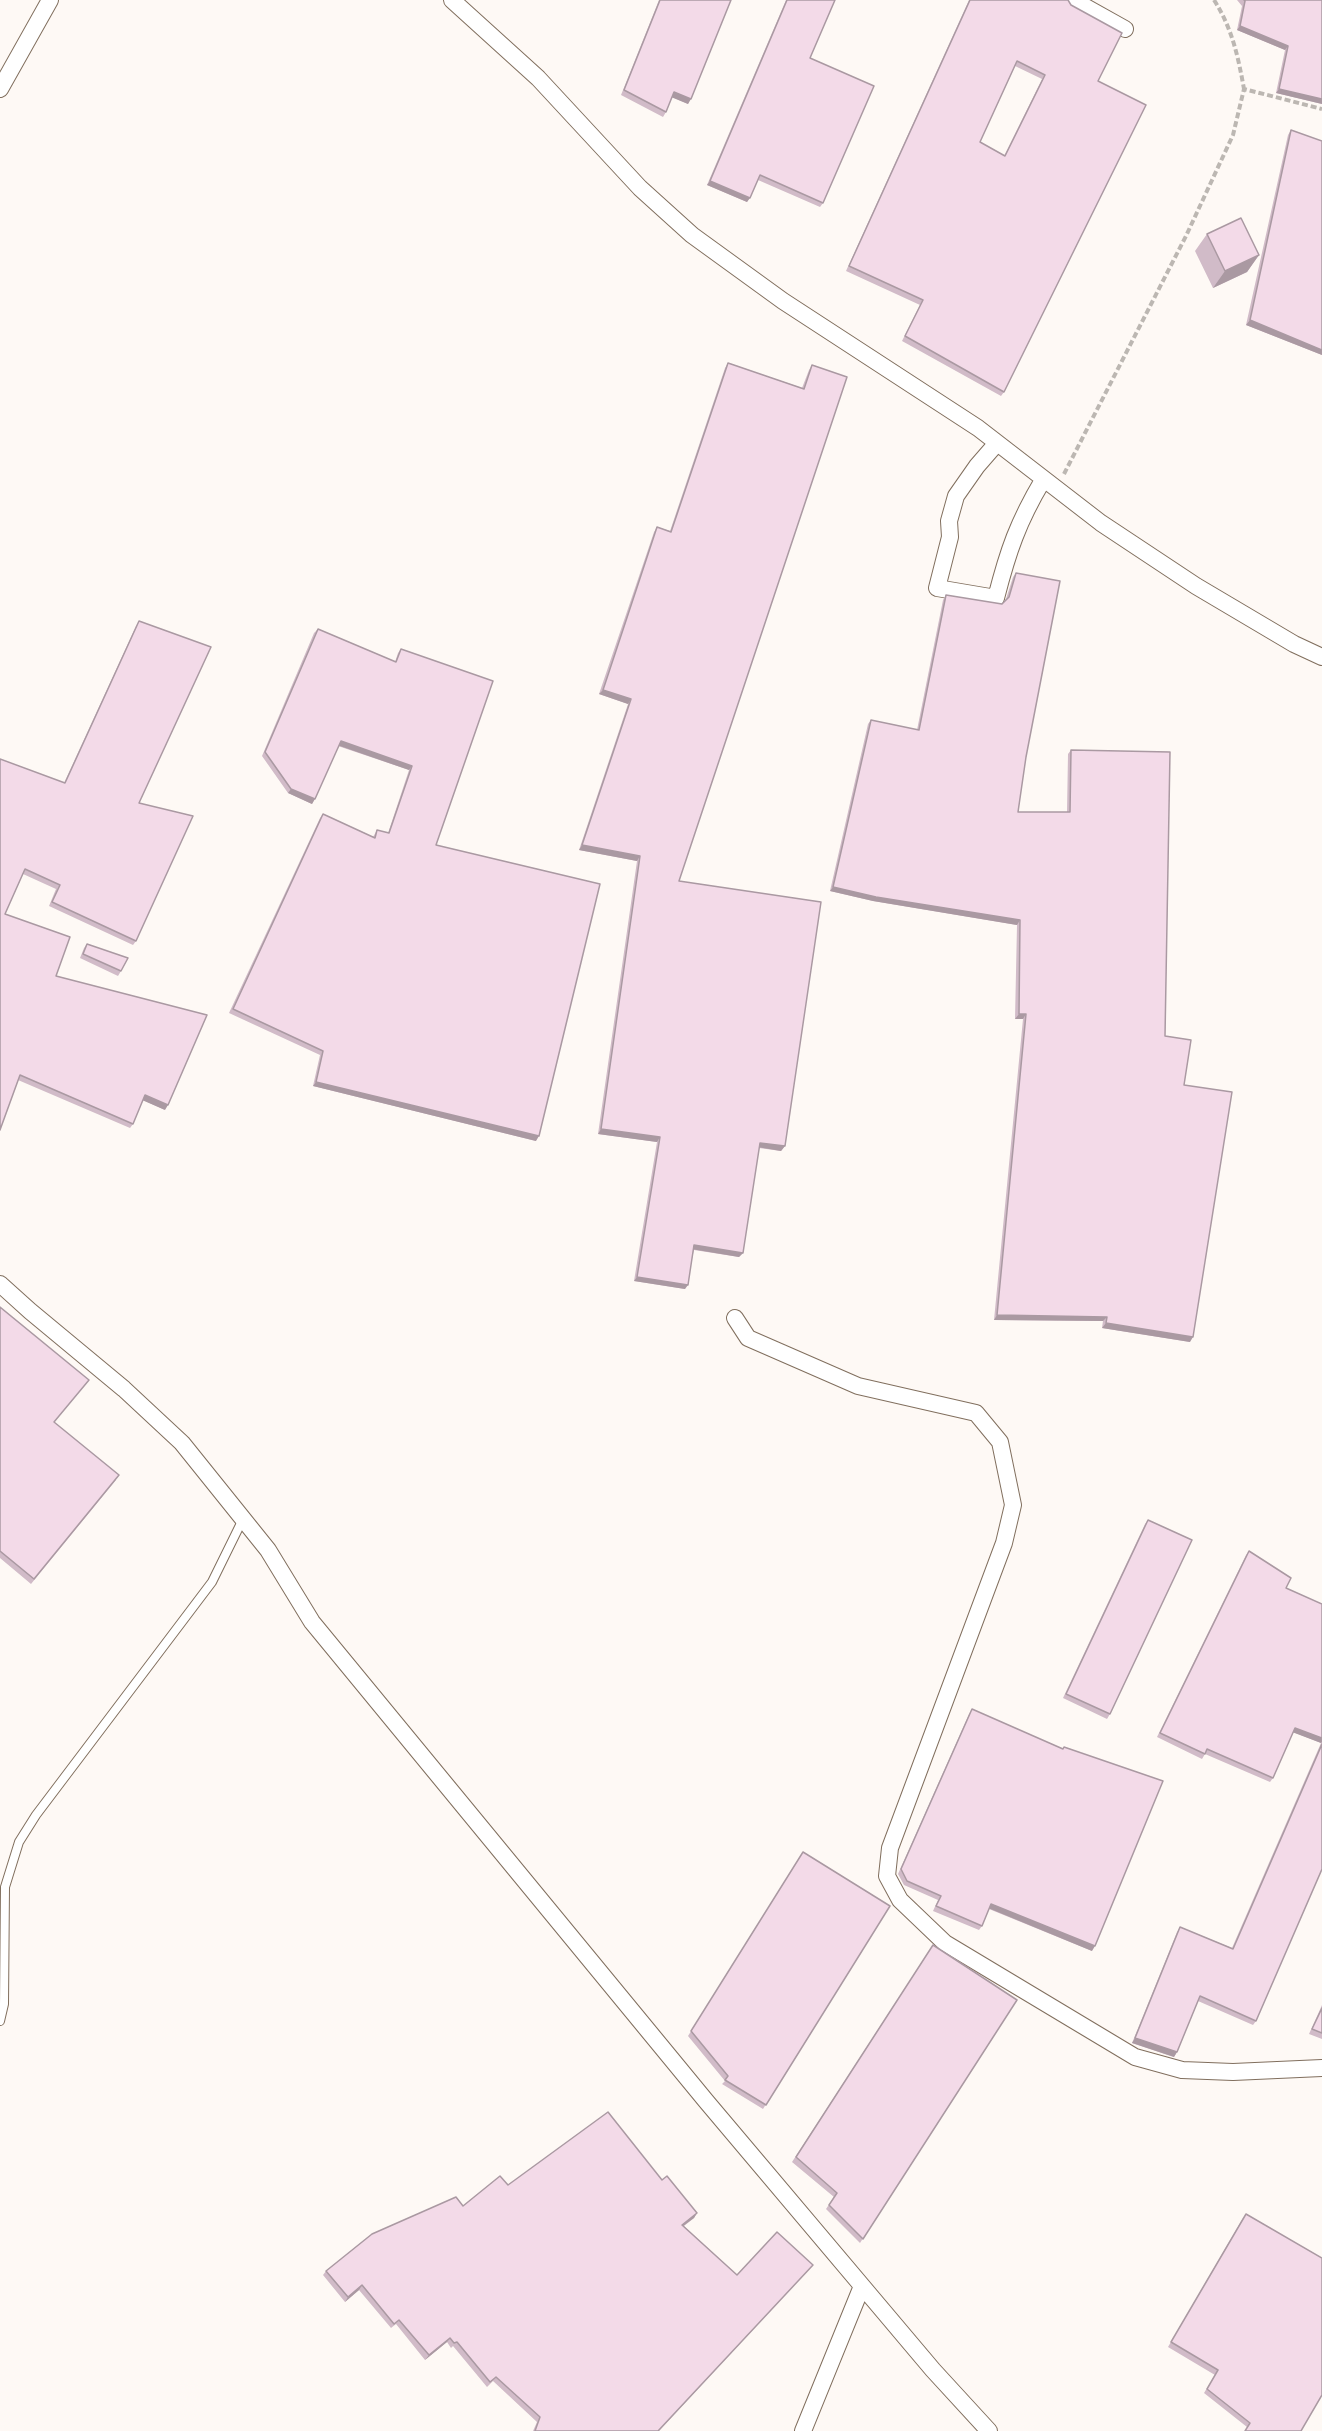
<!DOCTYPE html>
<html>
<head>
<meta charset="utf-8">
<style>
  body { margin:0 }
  canvas { display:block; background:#fef9f5 }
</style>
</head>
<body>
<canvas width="1322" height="2431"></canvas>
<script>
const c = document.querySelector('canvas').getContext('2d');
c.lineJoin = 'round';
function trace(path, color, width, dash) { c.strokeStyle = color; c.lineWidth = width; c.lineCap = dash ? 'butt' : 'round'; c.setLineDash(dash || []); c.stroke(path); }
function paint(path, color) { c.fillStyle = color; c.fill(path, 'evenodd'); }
const lane = new Path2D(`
  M 0,2021 L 4,2004 L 5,1887 L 19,1842 L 36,1815 L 212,1582 L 243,1519`);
const street = new Path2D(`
  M 452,0 L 538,78 L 640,188 L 692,235 L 783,301 L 978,428 L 1101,523 L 1196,586 L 1294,644 L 1322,657
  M 1073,0 L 1125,29
  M 0,89 L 50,0
  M 997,443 L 977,466 L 956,496 L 949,521 L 950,537 L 937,588 L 996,598 C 1008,551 1018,522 1043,480
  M 0,1284 L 30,1311 L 124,1389 L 182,1443 L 268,1550 L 312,1622 L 706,2101 L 933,2370 L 989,2431
  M 735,1318 L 748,1338 L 858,1386 L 976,1413 L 1000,1442 L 1013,1505 L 1004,1543 L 890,1848 L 887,1876 L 900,1900 L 945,1943 L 1135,2057 L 1182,2070 L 1233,2072 L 1322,2068
  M 803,2431 L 862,2286`);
trace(lane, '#816f5e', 10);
trace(street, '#816f5e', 18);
trace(new Path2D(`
  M 1214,0 C 1232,28 1238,56 1244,89
  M 1064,474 L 1186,236 L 1233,135 L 1244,89 L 1322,109`), '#bcb7b2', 4, [6, 3]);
trace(lane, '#fff', 8);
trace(street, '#fff', 16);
paint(new Path2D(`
  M 659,0 L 731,0 L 688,104 L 672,97 L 666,112 L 663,117 L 621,95 Z
  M 786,0 L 835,0 L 810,58 L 823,203 L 820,207 L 758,180 L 747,202 L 707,185 Z
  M 969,0 L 1068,0 L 1098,81 L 1004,392 L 1001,396 L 902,341 L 920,305 L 846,271 ZM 1015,66 L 1042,79 L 1004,156 L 980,142 Z
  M 1237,0 L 1322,0 L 1322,104 L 1276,93 L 1285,50 L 1237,30 L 1242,6 Z
  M 1291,130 L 1322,355 L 1246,325 L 1288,135 Z
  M 1207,234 L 1259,255 L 1247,272 L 1213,288 L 1195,251 Z
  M 728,363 L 802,388 L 809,370 L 812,365 L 679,881 L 785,1146 L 781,1151 L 759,1148 L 743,1253 L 739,1257 L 694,1250 L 685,1289 L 634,1281 L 657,1142 L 598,1134 L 637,861 L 579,850 L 628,704 L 599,694 L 654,532 L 657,527 L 670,531 L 725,368 Z
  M 1016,573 L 1026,757 L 1018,812 L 1067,812 L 1068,754 L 1071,750 L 1165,1036 L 1184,1085 L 1190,1342 L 1102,1328 L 1103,1321 L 994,1320 L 1023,1019 L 1015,1019 L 1017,925 L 873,901 L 830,891 L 868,724 L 871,720 L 917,730 L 943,600 L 946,595 L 1002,604 L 1006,599 L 1013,577 Z
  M 139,621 L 139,803 L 136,941 L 133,945 L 49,906 L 56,889 L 23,874 L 5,914 L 165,1110 L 143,1100 L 133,1124 L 130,1128 L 18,1080 L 0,1130 L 0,759 L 64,783 L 136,626 Z
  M 318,629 L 395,662 L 398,653 L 401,649 L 436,845 L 536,1141 L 313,1086 L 320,1055 L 229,1013 L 320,818 L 323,814 L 373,837 L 377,830 L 388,833 L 409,770 L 338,746 L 312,804 L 288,793 L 262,756 L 314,633 Z
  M 87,944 L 121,971 L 118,976 L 80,958 L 84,948 Z
  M 0,1307 L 54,1422 L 116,1480 L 31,1584 L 0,1558 Z
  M 1148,1520 L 1110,1714 L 1107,1719 L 1063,1698 L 1145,1524 Z
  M 1249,1551 L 1286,1588 L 1322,1604 L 1322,1869 L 1256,2021 L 1253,2025 L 1198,2001 L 1177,2052 L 1174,2057 L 1132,2043 L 1177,1932 L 1180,1927 L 1232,1948 L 1321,1743 L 1293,1732 L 1273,1778 L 1270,1782 L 1205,1754 L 1202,1759 L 1157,1737 L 1246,1555 Z
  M 972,1709 L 1062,1749 L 1064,1747 L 1092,1951 L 989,1909 L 982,1926 L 979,1930 L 933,1911 L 938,1900 L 904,1885 L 898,1874 L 969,1714 Z
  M 803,1852 L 890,1906 L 763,2109 L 722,2084 L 725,2081 L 688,2036 Z
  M 933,1945 L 1017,2000 L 860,2243 L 826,2209 L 834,2197 L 792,2162 Z
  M 1322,2005 L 1322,2039 L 1309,2034 Z
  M 662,2180 L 697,2213 L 694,2218 L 684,2226 L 737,2275 L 809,2269 L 659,2431 L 533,2431 L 537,2422 L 493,2381 L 487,2387 L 453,2346 L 451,2348 L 447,2342 L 425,2360 L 396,2324 L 391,2328 L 359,2290 L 345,2302 L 323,2275 L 326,2271 L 508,2185 Z
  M 1243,2218 L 1301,2431 L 1247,2427 L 1204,2393 L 1215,2375 L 1168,2347 Z`), '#d1bbc8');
paint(new Path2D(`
  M 1240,26 L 1288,46 L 1285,50 L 1237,30 Z
  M 1279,89 L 1322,99 L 1322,104 L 1276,93 Z
  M 674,92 L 691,99 L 688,104 L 671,97 Z
  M 710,181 L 750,198 L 747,202 L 707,185 Z
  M 1259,255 L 1247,272 L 1213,288 L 1225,271 Z
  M 1250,320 L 1322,350 L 1322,355 L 1246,325 Z
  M 603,690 L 631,699 L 628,704 L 599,694 Z
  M 341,741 L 412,766 L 409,770 L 337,745 Z
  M 291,789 L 315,799 L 312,804 L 288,793 Z
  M 582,845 L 640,856 L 637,861 L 579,850 Z
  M 833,887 L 1020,920 L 1017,925 L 873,901 L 830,891 Z
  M 1019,1014 L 1026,1014 L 1023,1019 L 1015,1019 Z
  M 316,1082 L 539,1136 L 536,1141 L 313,1086 Z
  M 145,1095 L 168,1105 L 165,1110 L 142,1100 Z
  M 601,1129 L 660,1137 L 657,1142 L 598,1134 Z
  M 760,1143 L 785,1146 L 781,1151 L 757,1147 Z
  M 694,1245 L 743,1253 L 739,1257 L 691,1249 Z
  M 637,1277 L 688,1285 L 685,1289 L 634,1281 Z
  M 997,1315 L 1107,1317 L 1103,1321 L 994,1320 Z
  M 1106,1323 L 1193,1337 L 1190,1342 L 1102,1328 Z
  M 1295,1728 L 1322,1738 L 1322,1742 L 1321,1743 L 1292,1732 Z
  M 991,1904 L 1095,1946 L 1092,1951 L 988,1908 Z
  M 1135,2038 L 1177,2052 L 1174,2057 L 1132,2043 Z
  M 697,2213 L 694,2218 L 679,2229 L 682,2225 Z
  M 362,2285 L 359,2290 L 345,2302 L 348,2297 Z
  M 450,2338 L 447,2342 L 425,2360 L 429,2355 Z`), '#aa99a2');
const building = new Path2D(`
  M 660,0 L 731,0 L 691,99 L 674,92 L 666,112 L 624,90 Z
  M 787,0 L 835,0 L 810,58 L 874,86 L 823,203 L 760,175 L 750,198 L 710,181 Z
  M 970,0 L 1068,0 L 1071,5 L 1122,33 L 1098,81 L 1146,105 L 1004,392 L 905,336 L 923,300 L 849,266 ZM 1017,61 L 1045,75 L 1005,156 L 980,142 Z
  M 1244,0 L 1322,0 L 1322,99 L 1279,89 L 1288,46 L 1240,26 L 1245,1 Z
  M 1291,130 L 1322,141 L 1322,350 L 1250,320 Z
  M 1241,218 L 1259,255 L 1225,271 L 1207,234 Z
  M 728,363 L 804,389 L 812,365 L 847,377 L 679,881 L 821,902 L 785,1146 L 760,1143 L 743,1253 L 694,1245 L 688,1285 L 637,1277 L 660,1137 L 601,1129 L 640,856 L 582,845 L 631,699 L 603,690 L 657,527 L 671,532 Z
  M 1016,573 L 1060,581 L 1026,757 L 1018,812 L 1070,812 L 1071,750 L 1170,752 L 1165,1036 L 1191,1040 L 1184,1085 L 1232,1092 L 1193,1337 L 1106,1323 L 1107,1317 L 997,1315 L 1026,1014 L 1019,1014 L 1020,920 L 876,897 L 833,887 L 871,720 L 919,730 L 946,595 L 1002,604 L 1009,597 Z
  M 139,621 L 211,647 L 139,803 L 193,816 L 136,941 L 52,902 L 60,885 L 25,869 L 5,914 L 70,937 L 56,976 L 207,1015 L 168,1105 L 145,1095 L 133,1124 L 20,1075 L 0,1130 L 0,759 L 65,783 Z
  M 318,629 L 396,662 L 401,649 L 493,681 L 436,845 L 600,884 L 539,1136 L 316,1082 L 323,1051 L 233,1009 L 323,814 L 375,838 L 377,830 L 389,833 L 412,766 L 341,741 L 315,799 L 291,789 L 265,752 Z
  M 87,944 L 128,958 L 121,971 L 83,954 Z
  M 0,1307 L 89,1380 L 54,1422 L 119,1475 L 34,1579 L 0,1551 Z
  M 1148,1520 L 1192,1540 L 1110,1714 L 1066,1694 Z
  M 1249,1551 L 1291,1578 L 1286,1588 L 1322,1604 L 1322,1738 L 1295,1728 L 1273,1778 L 1207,1749 L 1205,1754 L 1160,1733 Z
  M 972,1709 L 1063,1749 L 1064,1747 L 1163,1781 L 1095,1946 L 991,1904 L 982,1926 L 936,1906 L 941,1896 L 907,1881 L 901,1869 Z
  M 1322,1744 L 1322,1869 L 1256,2021 L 1200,1996 L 1177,2052 L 1135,2038 L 1180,1927 L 1233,1949 Z
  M 803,1852 L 890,1906 L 766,2105 L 725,2080 L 728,2076 L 691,2031 Z
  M 933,1945 L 1017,2000 L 863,2239 L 829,2205 L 837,2193 L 796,2157 Z
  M 1322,2008 L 1322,2033 L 1312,2029 Z
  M 608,2112 L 662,2180 L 667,2176 L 697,2213 L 682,2225 L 737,2275 L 777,2232 L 813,2265 L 658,2431 L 535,2431 L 540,2417 L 496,2377 L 490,2382 L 457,2342 L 454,2343 L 450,2338 L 429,2355 L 399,2320 L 394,2324 L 362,2285 L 348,2297 L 326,2271 L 372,2234 L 456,2197 L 463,2206 L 500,2176 L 508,2185 Z
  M 1246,2214 L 1322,2258 L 1322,2395 L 1301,2431 L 1245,2431 L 1250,2423 L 1207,2389 L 1218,2370 L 1171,2342 Z`);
paint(building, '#f3dae8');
trace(building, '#aa99a2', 1.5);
</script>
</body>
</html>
